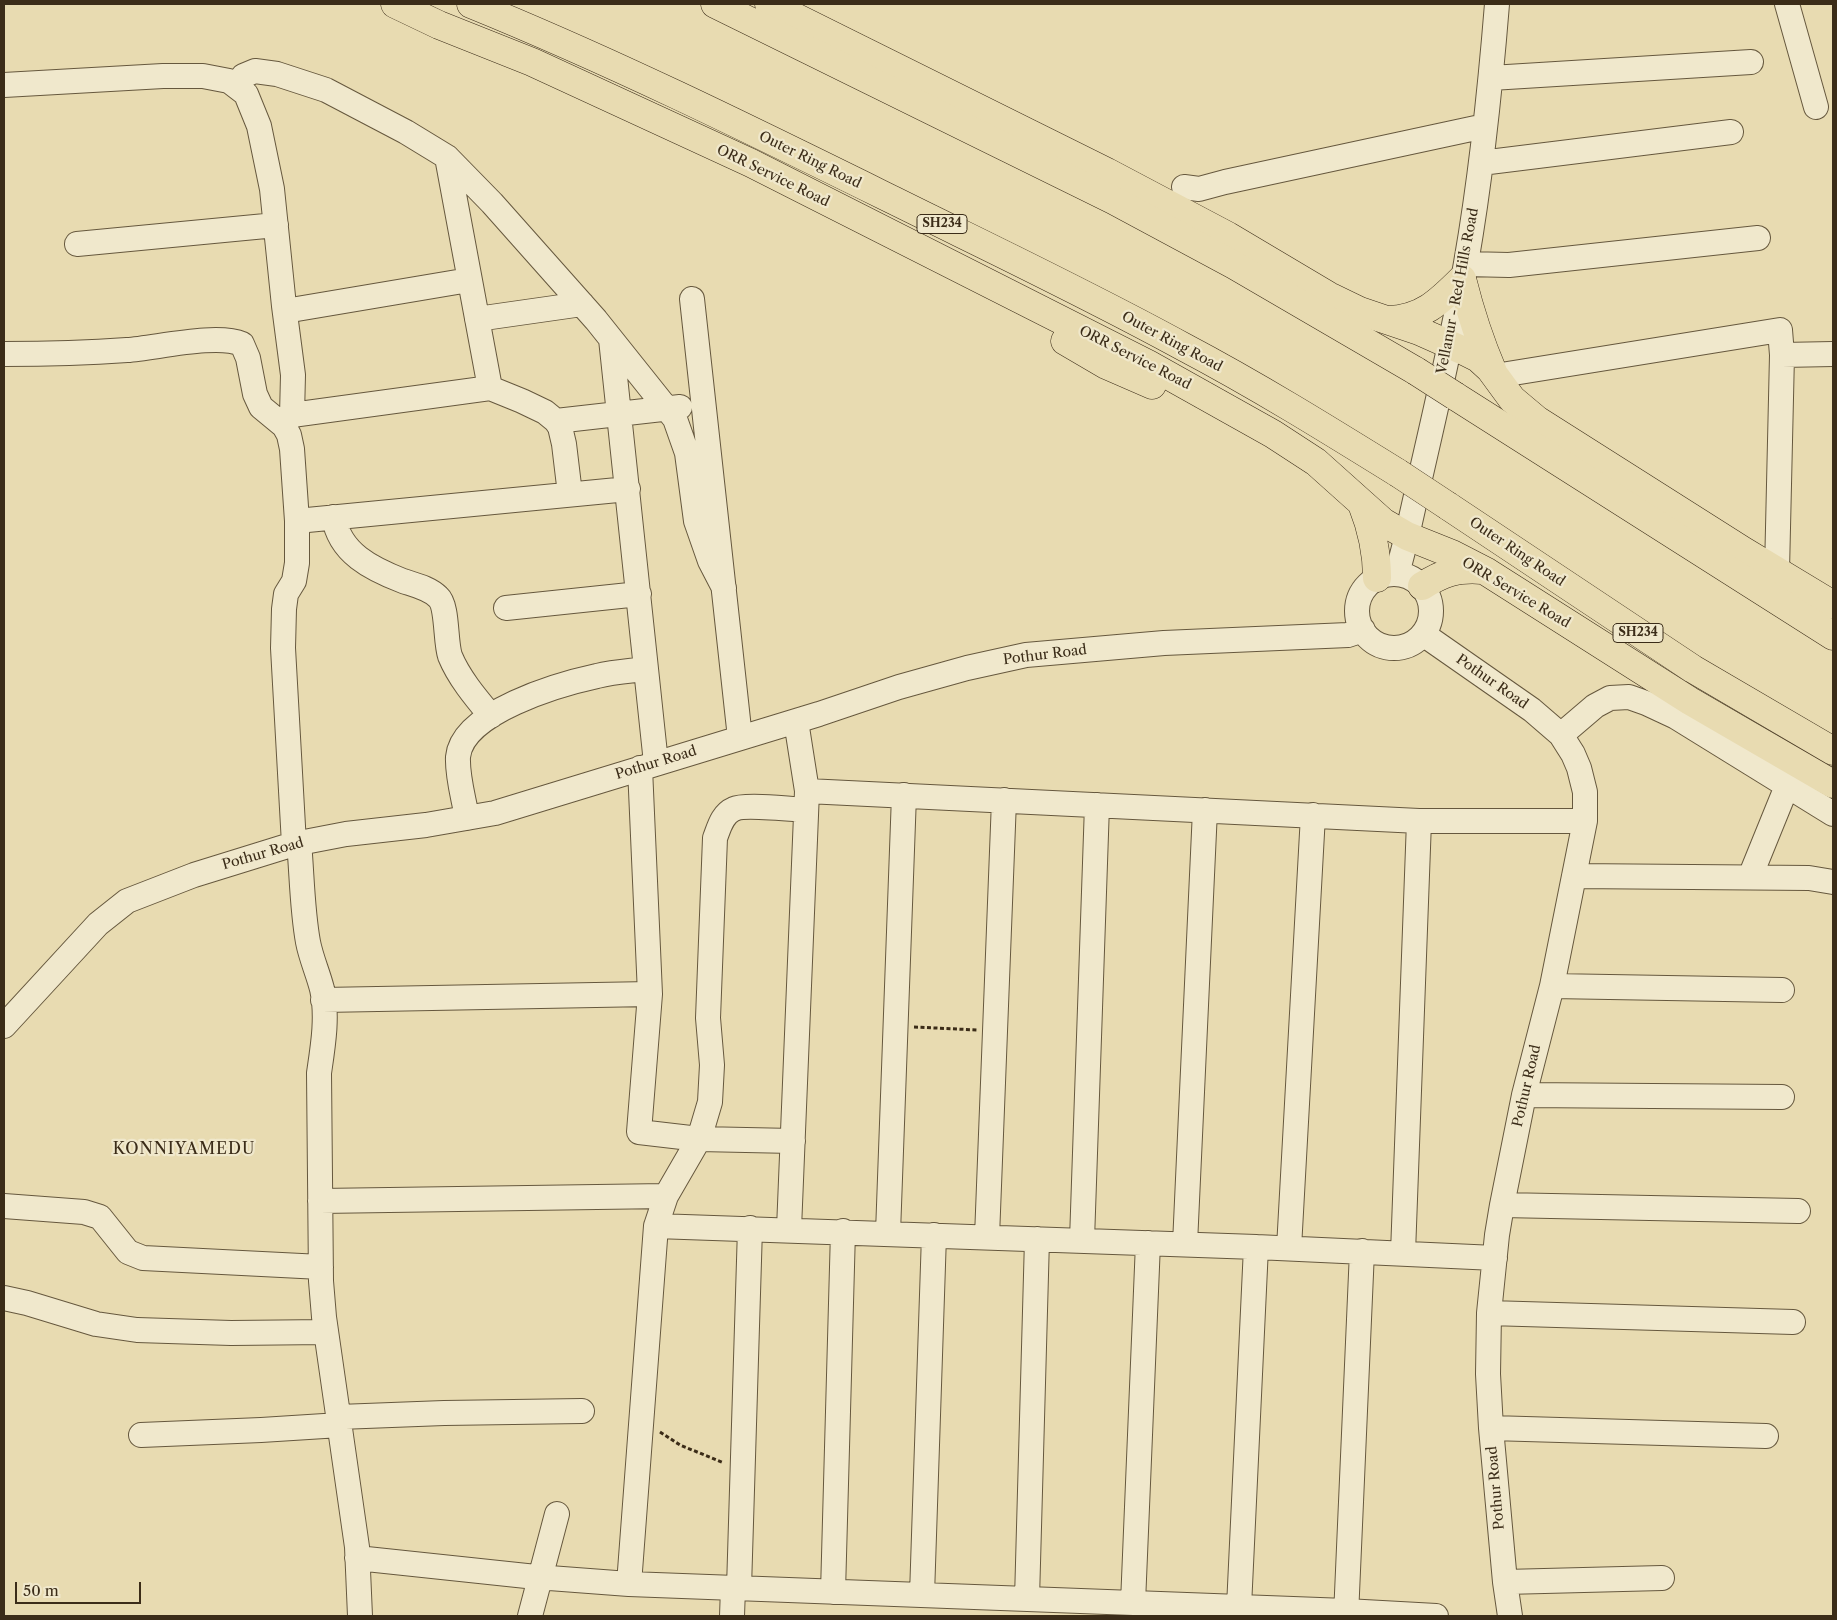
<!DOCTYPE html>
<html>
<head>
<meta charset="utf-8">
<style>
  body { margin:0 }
  #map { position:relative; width:1837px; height:1620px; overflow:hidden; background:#e8dbb1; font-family:"Libre Caslon Text",serif }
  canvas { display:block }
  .frame { position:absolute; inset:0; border:5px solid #3b2c18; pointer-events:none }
  .scale { position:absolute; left:15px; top:1582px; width:126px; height:22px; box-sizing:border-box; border:2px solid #3b2c18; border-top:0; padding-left:6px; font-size:15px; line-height:18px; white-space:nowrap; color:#3b2c18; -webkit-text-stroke:4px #f0e8cc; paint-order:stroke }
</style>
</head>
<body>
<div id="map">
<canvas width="1837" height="1620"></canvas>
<div class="frame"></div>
<div class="scale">50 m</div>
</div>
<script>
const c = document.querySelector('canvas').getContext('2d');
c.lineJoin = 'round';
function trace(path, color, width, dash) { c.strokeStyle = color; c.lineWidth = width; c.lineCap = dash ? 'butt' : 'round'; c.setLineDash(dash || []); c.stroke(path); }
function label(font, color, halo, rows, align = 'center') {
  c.font = font + ' "Libre Caslon Text",serif'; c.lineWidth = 4.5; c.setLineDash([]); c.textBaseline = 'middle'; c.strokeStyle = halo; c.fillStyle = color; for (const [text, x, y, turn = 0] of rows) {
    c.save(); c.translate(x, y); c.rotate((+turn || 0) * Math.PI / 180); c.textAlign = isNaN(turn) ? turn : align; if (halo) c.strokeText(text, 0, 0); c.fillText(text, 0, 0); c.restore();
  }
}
const minor = new Path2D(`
  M 1787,4 L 1816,107
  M 1491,78 L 1751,62
  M 4,85 L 163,76 L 203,76 L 229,81 L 246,94 L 259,126 L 272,189 L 284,306 L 293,375 L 292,415 L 284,426
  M 237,87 L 243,76 L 255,71 L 277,74 L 326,90 L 406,132 L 447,157 L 492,203 L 596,320 L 675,419 L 687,453 L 696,521 L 710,561 L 724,588
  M 447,157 L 490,388
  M 1481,163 L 1731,132
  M 1184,187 L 1199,189 L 1225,182 L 1485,126
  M 77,244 L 276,225
  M 1466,264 L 1509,265 L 1758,238
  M 692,299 L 740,738
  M 285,311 L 469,280
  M 477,319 L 582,304
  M 611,339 L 656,763
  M 4,354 C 45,354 86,353 127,350 C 156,348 217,333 242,344 L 248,358 L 255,394 L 261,407 L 284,426 L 289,435 L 292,449 L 297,521 L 297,563 L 294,581 L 286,594 L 284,609 L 283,648 L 294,844
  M 1782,355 L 1833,354
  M 1495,376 L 1780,330 L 1782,355 L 1777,571
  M 292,415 L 490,388 L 522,401 L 545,412 L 556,421 L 560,427 L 564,444 L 570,494
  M 556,421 L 680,407
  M 334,517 C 339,553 372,569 403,581 C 415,585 429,588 438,597 C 448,606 445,641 450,656 C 459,678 476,698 491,716
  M 297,521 L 628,489
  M 1397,574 L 1407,536 C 1427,445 1450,354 1466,263 C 1481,177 1490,91 1497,4
  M1357 611a37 37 0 1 1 74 0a37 37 0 1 1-74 0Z
  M 506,608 L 639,594
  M 1423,634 L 1532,710 L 1561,735 L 1573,754 L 1579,768 L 1585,792 L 1585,821 L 1552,986 L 1524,1095 L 1502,1205 L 1497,1235 L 1489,1313 L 1488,1374 L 1491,1428 L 1505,1582 L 1510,1616
  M 1561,735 L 1595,706 L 1610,698 L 1629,697 L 1646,703 L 1676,717 L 1833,814
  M 640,768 L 650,994 L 639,1132 L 699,1139 L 793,1141
  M 807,791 L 1419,821 L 1585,821
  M 467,818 C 464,799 457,777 458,757 C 462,712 560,684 597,676 C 613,672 630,671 646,669
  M 299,842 C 302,875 302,909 308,942 C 311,958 318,973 322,989 C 328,1016 323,1046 319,1073 L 321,1281 L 324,1317 L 357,1547 L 360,1616
  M 1574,876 L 1809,878 L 1833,882
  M 1750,877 L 1787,786
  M 1552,986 L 1782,990
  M 323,1000 L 650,994
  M 4,1026 L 98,924 L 127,901 L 194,875 L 294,844 L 346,834 L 426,825 L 495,813 L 819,714 L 899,687 L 967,668 L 1026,655 L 1164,643 L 1348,635 L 1363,630
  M 1524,1095 L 1782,1097
  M 320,1201 L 666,1196
  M 1502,1205 L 1798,1211
  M 4,1206 L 84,1212 L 100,1217 L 128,1252 L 143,1258 L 321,1267
  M 656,1226 L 1256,1247 L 1495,1258
  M 789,1229 L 807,791 L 796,721
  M 888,1233 L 904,795
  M 987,1237 L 1004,800
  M 1082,1240 L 1097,805
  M 1185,1244 L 1205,810
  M 1289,1248 L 1313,815
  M 1403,1253 L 1419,821
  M 4,1298 L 27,1303 L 96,1324 L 137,1330 L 231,1333 L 326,1332
  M 1489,1313 L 1793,1322
  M 339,1417 L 444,1413 L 582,1411
  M 1491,1428 L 1766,1436
  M 141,1435 L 261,1430 L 340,1425
  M 357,1558 L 536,1577 L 629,1584 L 1346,1611 L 1436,1616
  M 1505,1582 L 1662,1578
  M 629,1584 L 656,1226 L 666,1196 L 699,1139 L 710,1102 L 712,1065 L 708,1018 L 715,838 C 719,828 722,814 734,809 C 744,804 792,809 806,810
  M 739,1588 L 750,1228
  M 833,1592 L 843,1231
  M 922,1595 L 934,1235
  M 1027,1599 L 1037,1239
  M 1133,1603 L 1148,1243
  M 1239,1607 L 1256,1247
  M 530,1616 L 557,1514
  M 732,1616 L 733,1588
  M 1346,1616 L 1362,1251`);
const major = new Path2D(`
  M 395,4 L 439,25 L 532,62 L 751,163 L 1148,364 L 1273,434 L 1316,462 L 1383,522 L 1407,536 L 1452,554 L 1487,572 L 1690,701 L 1833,784
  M 769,4 L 1107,172 L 1228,236 L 1329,296 L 1360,311 L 1419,331 L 1464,351 L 1478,358 L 1490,369 L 1512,399 L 1537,420 L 1742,550 L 1833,605
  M 1462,279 C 1470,311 1480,342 1493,372
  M 1388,320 C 1422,319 1439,302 1462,279
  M 1065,341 L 1106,365 L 1152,385
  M 1362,504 C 1372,529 1377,552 1377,578
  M 1422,586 C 1443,573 1456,568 1482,570`);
const highway = new Path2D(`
  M 471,4 C 616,63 757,133 897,202 C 992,249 1089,295 1182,346 C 1256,385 1327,429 1398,473
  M 715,4 L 1113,200 L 1234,265 L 1416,371
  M 1455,396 L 1833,636
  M 1448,506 L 1693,669 L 1833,751`);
trace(minor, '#66583e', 26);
trace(major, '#3b2c18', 29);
trace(highway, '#3b2c18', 29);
trace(new Path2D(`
  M 914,1027 L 977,1030
  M 660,1432 L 680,1445 L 724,1463`), '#3b2c18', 3, [4, 2.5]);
trace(minor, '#f0e8cc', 24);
trace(major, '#e8dbb1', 28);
trace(highway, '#e8dbb1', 28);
const highwayBridge = new Path2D(`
  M 1416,371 L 1455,396
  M 1398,473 L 1448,506`);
trace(highwayBridge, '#3b2c18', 29, []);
trace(highwayBridge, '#e8dbb1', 28);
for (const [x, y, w] of [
  [942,224,50],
  [1638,633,50]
]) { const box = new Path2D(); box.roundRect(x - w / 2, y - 9.5, w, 19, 4); c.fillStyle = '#f0e8cc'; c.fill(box); trace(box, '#3b2c18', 1); }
label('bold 12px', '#3b2c18', null, [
  ["SH234",942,224],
  ["SH234",1638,633]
]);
label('14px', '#3b2c18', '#f0e8cc', [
  ["Outer Ring Road",810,160,26],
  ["ORR Service Road",773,176,26],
  ["Vellanur - Red Hills Road",1458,291,-79],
  ["Outer Ring Road",1172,342,28],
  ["ORR Service Road",1135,358,27],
  ["Outer Ring Road",1517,552,34],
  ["ORR Service Road",1516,593,31],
  ["Pothur Road",1045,655,-7],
  ["Pothur Road",1492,682,35],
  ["Pothur Road",656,763,-17],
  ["Pothur Road",263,854,-16],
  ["Pothur Road",1527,1086,-77],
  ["Pothur Road",1496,1488,-95]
]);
c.letterSpacing = '1px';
label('16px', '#3b2c18', '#f0e8cc', [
  ["KONNIYAMEDU",184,1149]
]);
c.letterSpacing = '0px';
</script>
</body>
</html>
